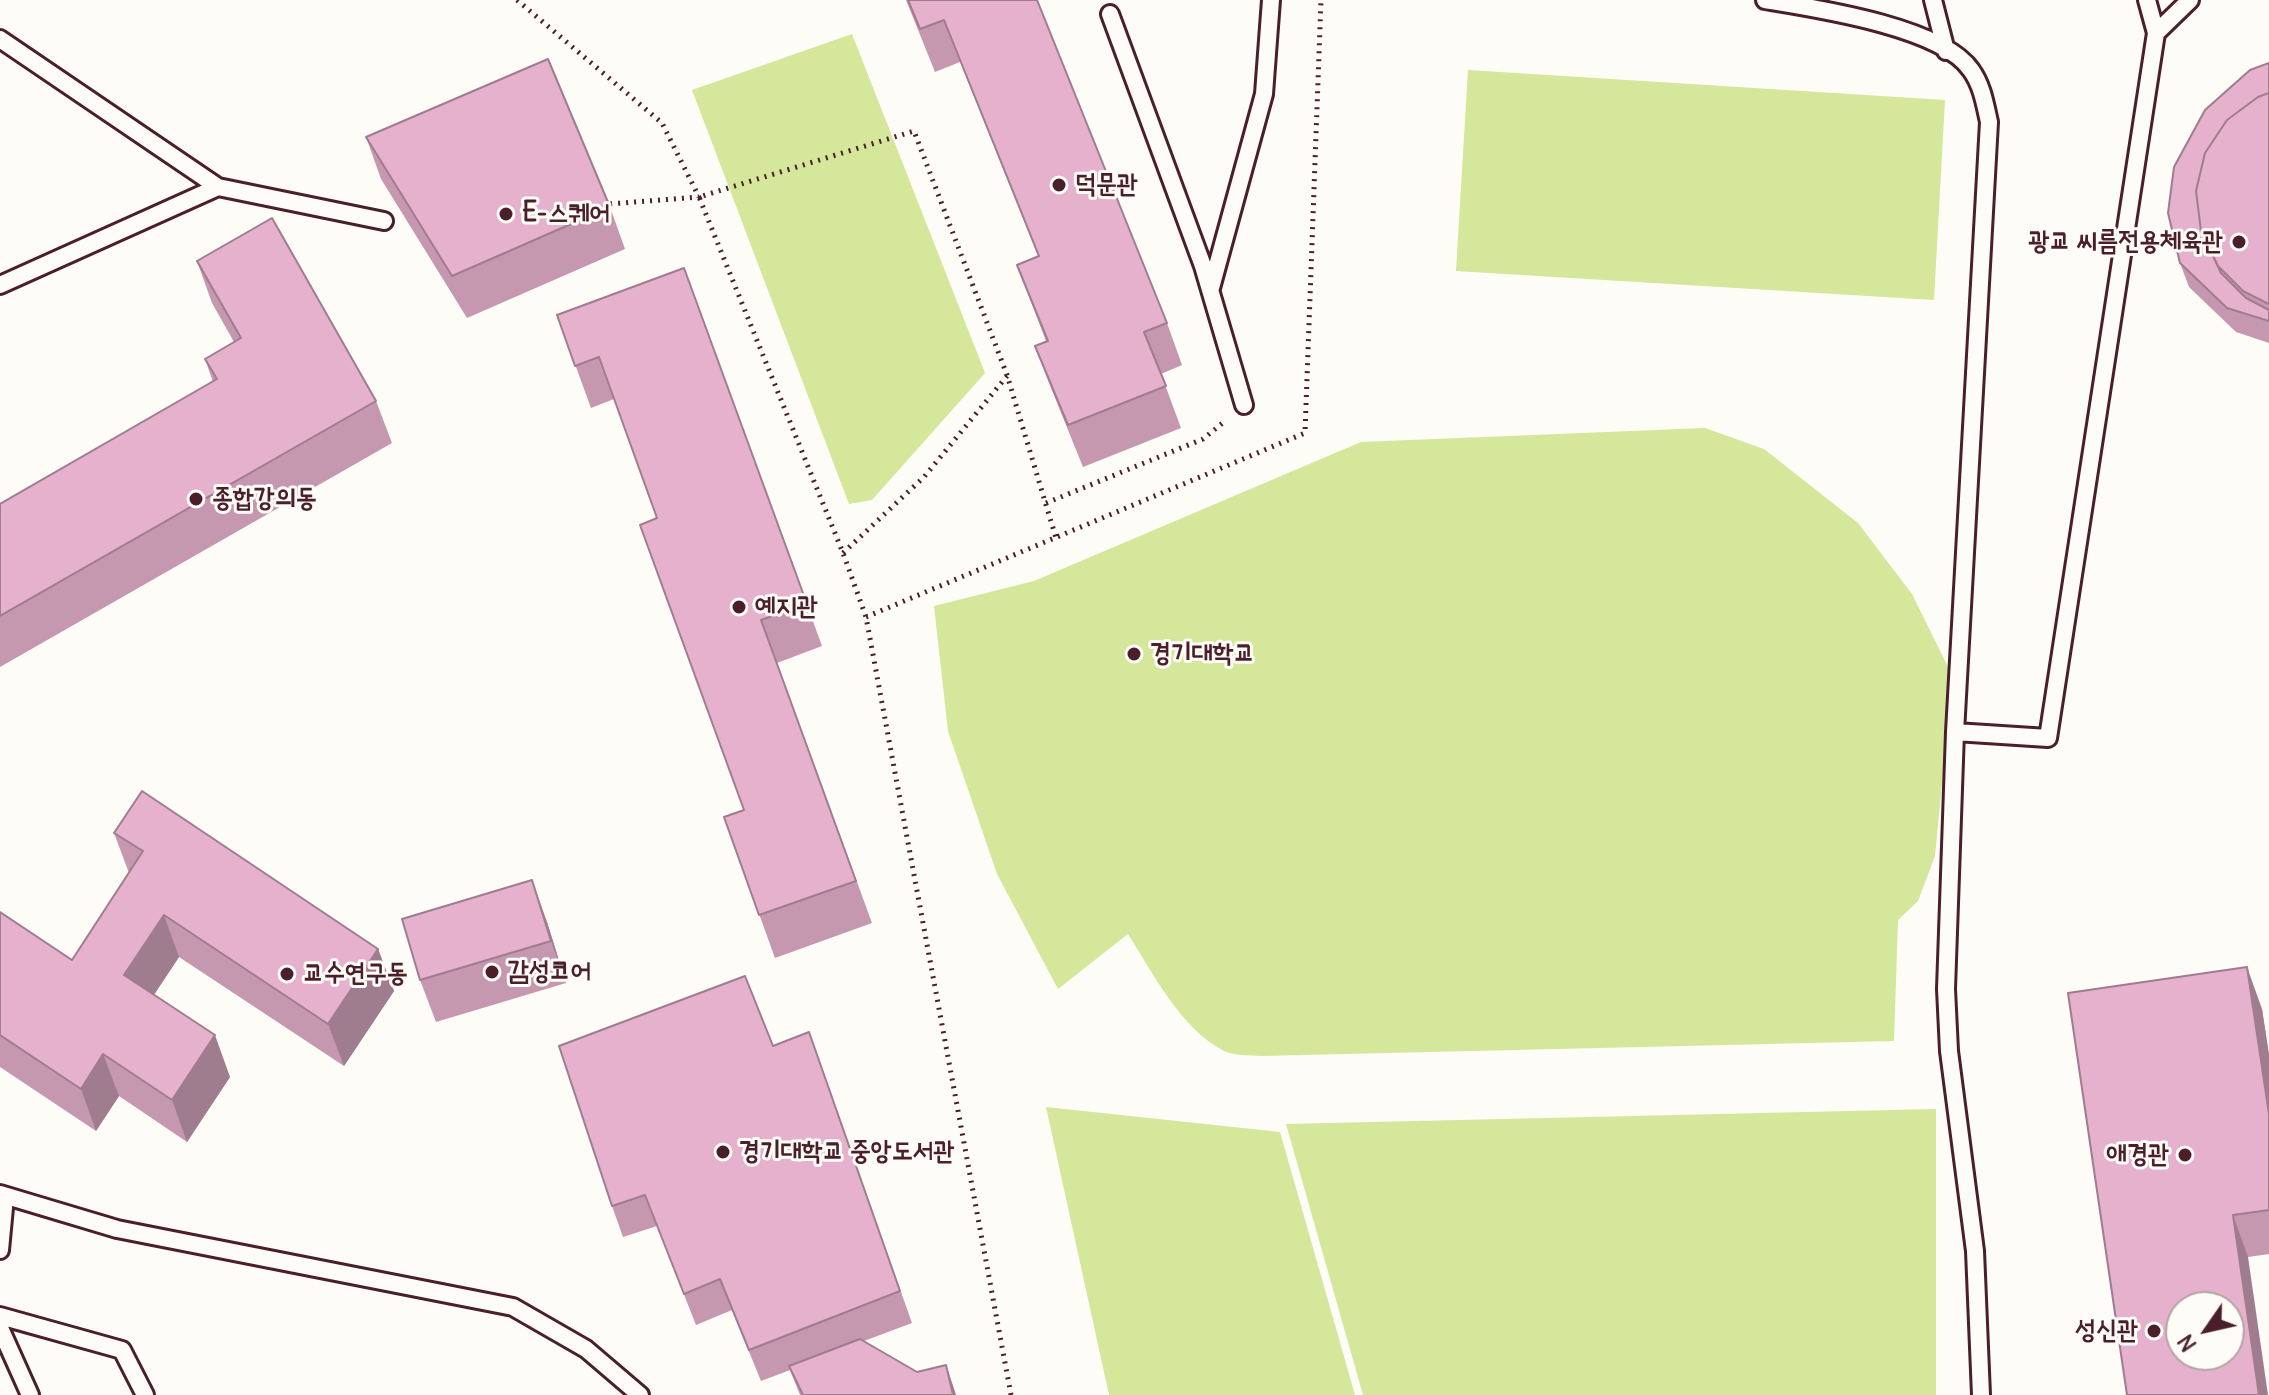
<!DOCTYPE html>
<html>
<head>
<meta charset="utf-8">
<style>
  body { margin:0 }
  #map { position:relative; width:2269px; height:1395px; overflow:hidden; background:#fdfcf7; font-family:Delius,sans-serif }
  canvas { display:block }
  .north { position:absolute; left:2165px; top:1291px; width:80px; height:80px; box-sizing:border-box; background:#fdfcf7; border:2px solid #b5a4a5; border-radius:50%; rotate:236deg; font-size:22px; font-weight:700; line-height:32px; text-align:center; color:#4a1f2b }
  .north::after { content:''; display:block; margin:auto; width:28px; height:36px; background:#4a1f2b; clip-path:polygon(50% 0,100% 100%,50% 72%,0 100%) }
</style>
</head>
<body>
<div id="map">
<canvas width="2269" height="1395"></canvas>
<div class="north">N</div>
</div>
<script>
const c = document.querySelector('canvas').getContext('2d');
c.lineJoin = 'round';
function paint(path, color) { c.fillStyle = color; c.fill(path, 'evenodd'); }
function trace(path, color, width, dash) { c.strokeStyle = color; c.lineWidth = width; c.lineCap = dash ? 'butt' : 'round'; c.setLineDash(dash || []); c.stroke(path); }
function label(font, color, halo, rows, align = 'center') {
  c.font = font + ' Delius,"Poor Story",sans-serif'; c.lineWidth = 6; c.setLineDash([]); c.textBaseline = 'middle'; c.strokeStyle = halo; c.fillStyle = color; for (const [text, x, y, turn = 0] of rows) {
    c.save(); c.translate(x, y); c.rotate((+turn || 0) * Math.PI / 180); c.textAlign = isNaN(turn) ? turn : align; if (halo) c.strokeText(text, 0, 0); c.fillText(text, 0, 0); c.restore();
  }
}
paint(new Path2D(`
  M 852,34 L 985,373 L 872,500 L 849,504 L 692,90 Z
  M 1468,70 L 1945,100 L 1934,300 L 1456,271 Z
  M 1705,428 L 1764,449 L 1858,523 L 1912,594 L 1949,669 L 1947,732 L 1935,856 L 1918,901 L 1898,920 L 1894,1041 L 1261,1056 C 1250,1055 1234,1056 1224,1051 C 1180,1028 1153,973 1128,934 L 1058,989 L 997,874 L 948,731 L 934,606 L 1034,581 L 1361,442 Z
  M 1046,1107 L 1280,1132 L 1355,1395 L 1109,1395 Z
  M 1936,1109 L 1936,1395 L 1363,1395 L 1286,1124 Z`), '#d4e79b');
const service = new Path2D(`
  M 1765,0 C 1814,8 1942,27 1971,70 C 1982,85 1985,104 1989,122 L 1955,732 L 1946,989 L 1949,1051 L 1975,1251 L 1981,1395
  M 1933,0 L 1946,51
  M 1110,14 L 1203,266 L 1244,405
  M 2156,33 L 2190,0
  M 0,39 L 218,187 L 384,221
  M 0,285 L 218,187
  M 1211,288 L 1264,94 L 1271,0
  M 1955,732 L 2048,738 L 2156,33 L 2147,0
  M 0,1194 L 117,1229 L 513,1307 L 586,1349 L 640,1395
  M 0,1250 L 5,1197
  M 0,1316 L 122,1350 L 145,1395
  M 0,1328 L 30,1395`);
trace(service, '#4a1f2b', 22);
trace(new Path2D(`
  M 517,0 L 662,123 L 699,197 L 609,204
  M 1046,503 L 1203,439 L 1225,421
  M 843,553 L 924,477 L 1007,376
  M 866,617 L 1305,433 L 1321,0
  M 1011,1395 L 866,617 L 843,553 L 699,197 L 914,131 L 1007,375 L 1056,538`), '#4a1f2b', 5, [2, 6]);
trace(service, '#fdfcf7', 16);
paint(new Path2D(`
  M 906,0 L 1037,0 L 1167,323 L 1182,365 L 1161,374 L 1181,428 L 1083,467 L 1051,388 L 1035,346 L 1046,341 L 1017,265 L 1038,256 L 960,62 L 935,72 Z
  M 2269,63 L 2269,343 L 2236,332 L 2189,287 L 2180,263 Z
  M 366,137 L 610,207 L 625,249 L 467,318 L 381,179 Z
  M 197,261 L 376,401 L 392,443 L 0,667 L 0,504 L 213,382 L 205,359 L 234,342 L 212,303 Z
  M 684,268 L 822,646 L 777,663 L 872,923 L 775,958 L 724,817 L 744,810 L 657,518 L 614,399 L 591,408 L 557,315 Z
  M 114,833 L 378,949 L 394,991 L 344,1066 L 179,957 L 154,995 L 230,1077 L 187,1142 L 119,1096 L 96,1131 L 0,1067 L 0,912 L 72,960 L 129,873 Z
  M 547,922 L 566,983 L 436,1022 L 420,980 Z
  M 2262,1009 L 2269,1055 L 2269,1254 L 2248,1257 L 2127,1395 Z
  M 809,1032 L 912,1323 L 864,1341 L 917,1372 L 946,1365 L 956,1395 L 800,1395 L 790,1370 L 761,1381 L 732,1310 L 696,1325 L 657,1226 L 623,1237 L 612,1206 L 773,1046 Z`), '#c598af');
paint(new Path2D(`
  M 532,880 L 547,922 L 566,983 L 551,941 Z
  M 164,915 L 179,957 L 139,1017 L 124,975 Z
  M 378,949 L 394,991 L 344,1066 L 328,1024 Z
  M 2247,967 L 2262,1009 L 2269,1055 L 2269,1114 Z
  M 215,1035 L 230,1077 L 187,1142 L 172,1100 Z
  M 103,1054 L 119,1096 L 96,1131 L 81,1089 Z
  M 2233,1215 L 2248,1257 L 2268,1395 L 2259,1395 Z
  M 946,1365 L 956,1395 L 953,1395 Z`), '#a07c8f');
const building = new Path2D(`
  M 908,0 L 1037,0 L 1167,323 L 1144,332 L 1166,386 L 1068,425 L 1035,346 L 1048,341 L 1017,265 L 1039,256 L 944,20 L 920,29 Z
  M 548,59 L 610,207 L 452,276 L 366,137 Z
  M 2269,63 L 2269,93 L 2258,97 L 2227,120 L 2205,153 L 2196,191 L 2201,231 L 2221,273 L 2246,298 L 2269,310 L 2269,321 L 2227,308 L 2180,263 L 2168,213 L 2174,167 L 2205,110 L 2250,70 Z
  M 2269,93 L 2269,304 L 2243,291 L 2218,266 L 2201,231 L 2196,191 L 2205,153 L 2227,120 L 2258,97 Z
  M 272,218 L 376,401 L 0,616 L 0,504 L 217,379 L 205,359 L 241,338 L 197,261 Z
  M 684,268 L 807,604 L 761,620 L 856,881 L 759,915 L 724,817 L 744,810 L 640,525 L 657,518 L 599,357 L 575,366 L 557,315 Z
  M 142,791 L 378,949 L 328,1024 L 164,915 L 124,975 L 215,1035 L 172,1100 L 103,1054 L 81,1089 L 0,1035 L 0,912 L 72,960 L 143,851 L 114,833 Z
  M 532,880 L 551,941 L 420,980 L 402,919 Z
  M 2247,967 L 2269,1114 L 2269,1210 L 2233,1215 L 2259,1395 L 2127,1395 L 2068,993 ZM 2181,1307 L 2229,1307 L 2229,1355 L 2181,1355 Z
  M 745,976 L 773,1046 L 809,1032 L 900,1291 L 749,1350 L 720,1279 L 684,1294 L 645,1195 L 612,1206 L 559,1046 Z
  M 860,1339 L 917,1372 L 946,1365 L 953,1395 L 803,1395 L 789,1366 Z`);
paint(building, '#e5b1cc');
trace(building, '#a07c8f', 2);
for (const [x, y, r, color] of [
  [1059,185,8,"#4a1f2b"],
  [506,214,8,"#4a1f2b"],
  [2239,242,8,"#4a1f2b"],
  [196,499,8,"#4a1f2b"],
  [739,607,8,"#4a1f2b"],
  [1134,654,8,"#4a1f2b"],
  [492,972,8,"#4a1f2b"],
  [287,974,8,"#4a1f2b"],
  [723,1152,8,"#4a1f2b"],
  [2185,1155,8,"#4a1f2b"],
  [2154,1331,8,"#4a1f2b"]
]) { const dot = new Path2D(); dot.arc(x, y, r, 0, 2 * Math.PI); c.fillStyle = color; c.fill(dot); trace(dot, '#fdfcf7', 3); }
label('bold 26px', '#4a1f2b', '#fdfcf7', [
  ["덕문관",1075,185],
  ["E-스퀘어",522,214],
  ["광교 씨름전용체육관",2223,242,"right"],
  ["종합강의동",212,499],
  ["예지관",755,607],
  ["경기대학교",1150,654],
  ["감성코어",508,972],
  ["교수연구동",303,974],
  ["경기대학교 중앙도서관",739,1152],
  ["애경관",2169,1155,"right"],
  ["성신관",2138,1331,"right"]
], 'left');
</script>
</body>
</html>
